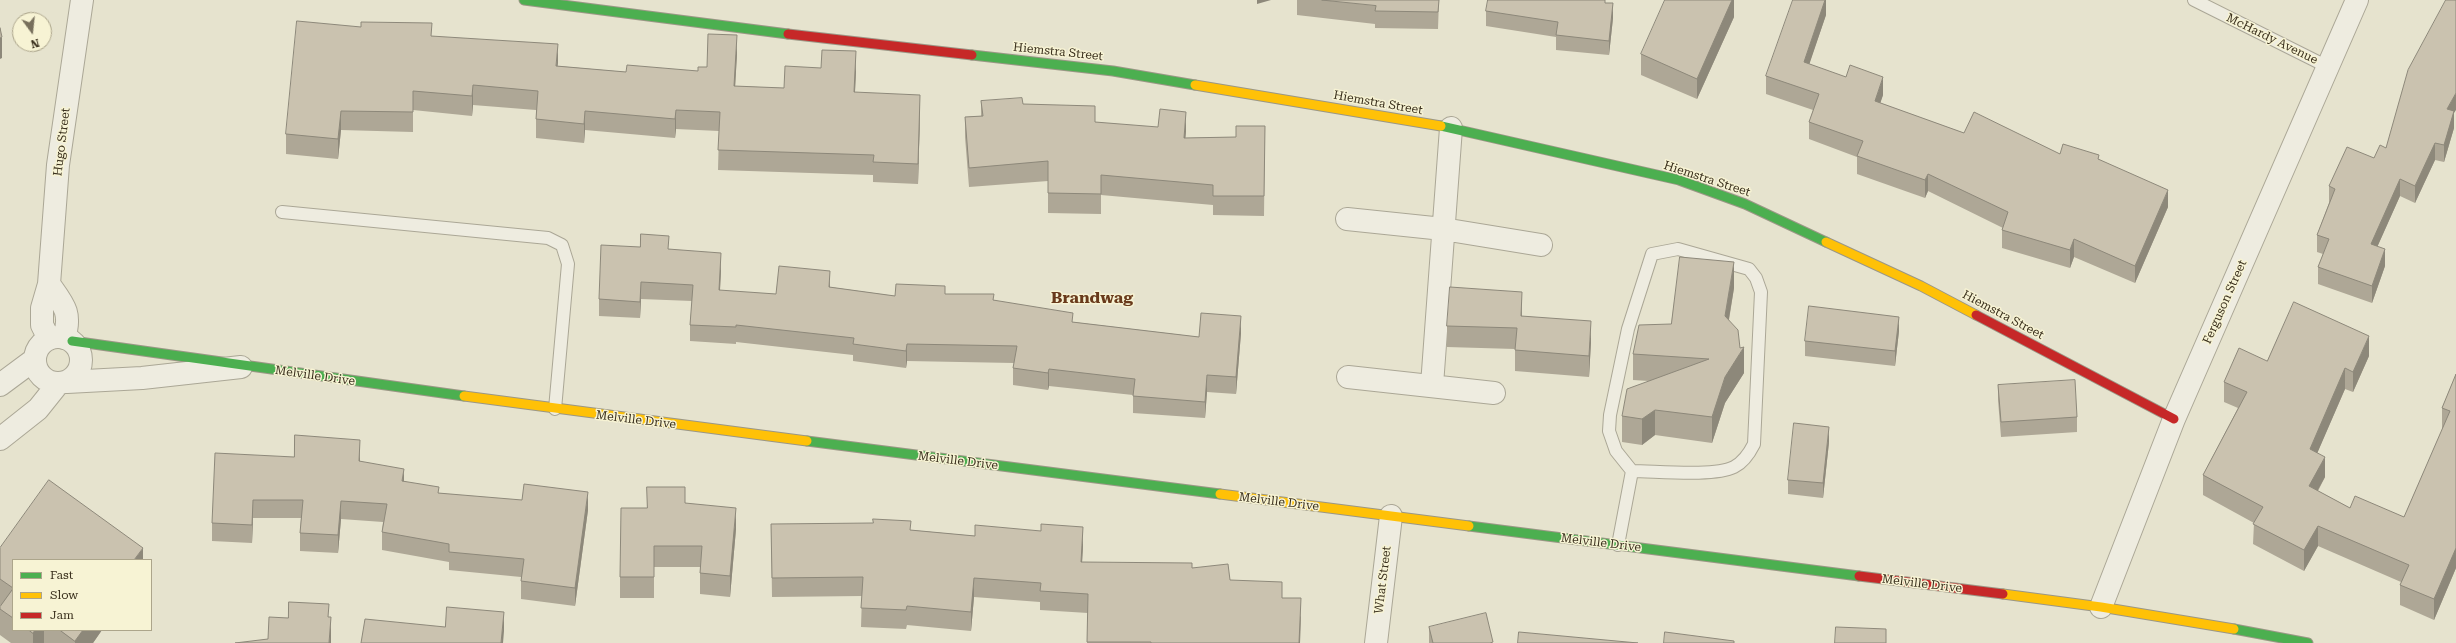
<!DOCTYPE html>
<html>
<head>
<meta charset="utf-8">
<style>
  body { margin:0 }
  #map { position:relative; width:2456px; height:643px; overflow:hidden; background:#e6e3ce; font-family:"Roboto Serif",serif }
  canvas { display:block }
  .legend { position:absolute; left:12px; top:559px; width:140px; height:72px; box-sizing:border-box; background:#f7f3d4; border:1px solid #aca58b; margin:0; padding:5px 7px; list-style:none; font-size:12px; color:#3b311e }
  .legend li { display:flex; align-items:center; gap:8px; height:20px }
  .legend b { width:20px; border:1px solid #aca58b }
  .north { position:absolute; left:12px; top:12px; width:40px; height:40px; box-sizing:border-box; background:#f7f3d4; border:1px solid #aca58b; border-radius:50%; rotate:165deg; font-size:11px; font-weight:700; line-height:16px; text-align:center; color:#3b311e }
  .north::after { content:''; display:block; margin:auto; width:14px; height:18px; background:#776f5c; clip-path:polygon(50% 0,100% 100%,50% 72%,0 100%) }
</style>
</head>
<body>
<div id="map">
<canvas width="2456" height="643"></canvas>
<ul class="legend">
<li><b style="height:5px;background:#4caf50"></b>Fast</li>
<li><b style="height:5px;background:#ffc107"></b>Slow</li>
<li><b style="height:5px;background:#c62828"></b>Jam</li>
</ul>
<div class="north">N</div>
</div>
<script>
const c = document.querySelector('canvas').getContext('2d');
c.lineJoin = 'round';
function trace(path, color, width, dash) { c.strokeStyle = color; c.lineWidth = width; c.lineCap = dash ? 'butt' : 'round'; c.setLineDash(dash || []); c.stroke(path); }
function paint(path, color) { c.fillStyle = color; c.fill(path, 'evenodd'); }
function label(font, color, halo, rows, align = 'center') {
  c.font = font + ' "Roboto Serif",serif'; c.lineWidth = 3; c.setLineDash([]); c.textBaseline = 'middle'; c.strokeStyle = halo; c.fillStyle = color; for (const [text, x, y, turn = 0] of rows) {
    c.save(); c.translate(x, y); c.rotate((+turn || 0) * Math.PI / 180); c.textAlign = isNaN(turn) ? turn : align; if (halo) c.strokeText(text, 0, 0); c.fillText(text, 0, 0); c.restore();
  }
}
const lane = new Path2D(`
  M 2194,0 L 2328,67
  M 282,212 L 548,238 L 562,245 L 568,264 L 555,409
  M 1618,545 L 1632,471 L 1616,451 L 1609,431 L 1610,415 L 1628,329 L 1652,254 L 1678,249 L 1749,269 L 1756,278 L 1761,292 L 1754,444 C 1750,452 1744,462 1734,467 C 1714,477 1656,471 1632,471`);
const street = new Path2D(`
  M 1347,219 L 1443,229 L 1541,245
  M 49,284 C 64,305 72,313 64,338
  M35 360a23 23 0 1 1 46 0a23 23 0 1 1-46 0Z
  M 49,339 L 42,325 L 42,308 L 49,284 L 58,165 L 82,0
  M 1348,377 L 1494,393
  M 67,382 L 142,378 L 241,367
  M 0,385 L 35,359
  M 1432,385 L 1451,128
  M 0,439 L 38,409 L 58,384
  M 2101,607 L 2174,419 L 2357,0
  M 1376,643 L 1391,516`);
const fast = new Path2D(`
  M 524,0 L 788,34
  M 972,55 L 1113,71 L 1195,85
  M 1441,126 L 1679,180 L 1745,204 L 1826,242
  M 72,341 L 464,396
  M 807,441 L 1220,494
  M 1469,526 L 1859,576
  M 2234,629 L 2308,643`);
const slow = new Path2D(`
  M 1195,85 L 1441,126
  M 1826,242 L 1921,286 L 1976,315
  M 464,396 L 807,441
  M 1220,494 L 1469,526
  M 2003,594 L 2101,607 L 2234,629`);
const jam = new Path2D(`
  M 788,34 L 972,55
  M 1976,315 L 2174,419
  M 1859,576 L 2003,594`);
trace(lane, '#aba796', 14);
trace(street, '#aba796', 24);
trace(fast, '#9b9786', 11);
trace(slow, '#9b9786', 11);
trace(jam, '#9b9786', 11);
trace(lane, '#eeece0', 12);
trace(street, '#eeece0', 22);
trace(fast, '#4caf50', 9);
trace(slow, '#ffc107', 9);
trace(jam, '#c62828', 9);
paint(new Path2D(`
  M 1297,0 L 1439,0 L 1438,29 L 1375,28 L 1375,24 L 1297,15 Z
  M 1734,0 L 1734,17 L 1697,99 L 1641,75 L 1641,54 Z
  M 1826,0 L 1826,15 L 1809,64 L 1883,95 L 1880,103 L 1964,133 L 2060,154 L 2099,159 L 2168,207 L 2135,283 L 2074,257 L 2070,268 L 2002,248 L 2002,230 L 2003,228 L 1928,191 L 1925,198 L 1857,174 L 1857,157 L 1809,139 L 1809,122 L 1813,110 L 1766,94 L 1766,76 Z
  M 1606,3 L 1613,18 L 1609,55 L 1556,50 L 1556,37 L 1486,26 L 1486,11 Z
  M 432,36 L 558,66 L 626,72 L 698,71 L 737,54 L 735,86 L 784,88 L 856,71 L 855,92 L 920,114 L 918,184 L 873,182 L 873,175 L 718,170 L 719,131 L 676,129 L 675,138 L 585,130 L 584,143 L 536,138 L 536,110 L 473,105 L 472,116 L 413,110 L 413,132 L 341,130 L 338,159 L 286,154 L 286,134 Z
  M 981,101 L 1023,104 L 1095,122 L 1186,131 L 1185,138 L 1236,137 L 1265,126 L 1264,216 L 1213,215 L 1213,205 L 1101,195 L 1101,214 L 1048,213 L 1048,181 L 969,187 L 965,137 L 965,117 L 981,116 Z
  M 2454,113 L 2454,128 L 2444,162 L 2435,160 L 2415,203 L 2400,196 L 2377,247 L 2385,266 L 2372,303 L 2318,284 L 2318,267 L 2323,254 L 2317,252 L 2317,235 L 2329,203 L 2329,186 L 2374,158 L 2386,148 Z
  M 640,247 L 669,249 L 721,270 L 720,291 L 776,294 L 830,287 L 895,296 L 945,294 L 994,300 L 1073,322 L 1199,337 L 1241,333 L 1236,394 L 1207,392 L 1205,418 L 1133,413 L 1133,395 L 1049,386 L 1048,390 L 1013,385 L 1013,368 L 1014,363 L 907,361 L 906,368 L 853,361 L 853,355 L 736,342 L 736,344 L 690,341 L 690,325 L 692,301 L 641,299 L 640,318 L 599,316 L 599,299 Z
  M 1734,288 L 1729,320 L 1744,373 L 1725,403 L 1712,443 L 1655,435 L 1642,445 L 1622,442 L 1622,416 L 1649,381 L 1633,380 L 1633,354 L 1671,324 Z
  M 1522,316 L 1591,342 L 1589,377 L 1515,371 L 1515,349 L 1447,347 L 1447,326 Z
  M 1899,331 L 1895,366 L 1805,356 L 1805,341 Z
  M 2369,356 L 2353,392 L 2345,389 L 2317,453 L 2325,477 L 2318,491 L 2350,508 L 2404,517 L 2443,428 L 2442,428 L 2442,408 L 2456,374 L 2456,568 L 2434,620 L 2400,605 L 2400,585 L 2401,582 L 2318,546 L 2304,571 L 2253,544 L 2254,523 L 2203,495 L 2203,475 L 2238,408 L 2224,402 L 2224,382 L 2267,361 Z
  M 1998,385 L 2077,417 L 2077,432 L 2001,437 L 1998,400 Z
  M 1829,442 L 1823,498 L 1788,494 L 1788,480 Z
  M 294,457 L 360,458 L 360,461 L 404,481 L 439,493 L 588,510 L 575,606 L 521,599 L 521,577 L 449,570 L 449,562 L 382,550 L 382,532 L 383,522 L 341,519 L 338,553 L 300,551 L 300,533 L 301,518 L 253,518 L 252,543 L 212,541 L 212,523 Z
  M 685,503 L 736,529 L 730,597 L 700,594 L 700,567 L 654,567 L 654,598 L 620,598 L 620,577 L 647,508 Z
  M 771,524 L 911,530 L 1083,546 L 1082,562 L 1192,568 L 1282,598 L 1301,617 L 1300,643 L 1087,643 L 1088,613 L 1040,610 L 1040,602 L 974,597 L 971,631 L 907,625 L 906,629 L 861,627 L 862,596 L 772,597 Z
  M 0,548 L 143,560 L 13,560 L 13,630 L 102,630 L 93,643 L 11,643 L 0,635 L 0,607 L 1,606 L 0,605 Z
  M 1429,627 L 1493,643 L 1429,643 Z`), '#aea796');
paint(new Path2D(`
  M 1257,0 L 1271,0 L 1257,4 Z
  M 1732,0 L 1734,0 L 1734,17 L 1697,99 L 1697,79 Z
  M 1825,0 L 1826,0 L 1826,15 L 1804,80 L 1804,62 Z
  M 1613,3 L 1613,18 L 1609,55 L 1609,41 Z
  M 737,35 L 737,54 L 734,106 L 734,86 Z
  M 2,37 L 2,58 L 0,59 L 0,38 Z
  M 558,44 L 558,63 L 556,85 L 556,66 Z
  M 856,51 L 856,71 L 854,111 L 854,92 Z
  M 1883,77 L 1883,95 L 1875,119 L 1875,101 Z
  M 473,85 L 473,105 L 472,116 L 472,96 Z
  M 2456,93 L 2456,110 L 2454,113 L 2454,128 L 2444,162 L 2444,145 L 2447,109 Z
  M 920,95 L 920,114 L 918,184 L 918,164 Z
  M 676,110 L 676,129 L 675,138 L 675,119 Z
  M 341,111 L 341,130 L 338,159 L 338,139 Z
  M 585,111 L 585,130 L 584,143 L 584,124 Z
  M 1186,112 L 1186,131 L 1184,157 L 1184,138 Z
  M 2435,143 L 2435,160 L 2415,203 L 2415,186 Z
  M 1928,174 L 1928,191 L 1925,198 L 1925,180 Z
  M 2400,179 L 2400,196 L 2371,261 L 2371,244 Z
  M 2168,190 L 2168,207 L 2135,283 L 2135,266 Z
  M 2074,239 L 2074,257 L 2070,268 L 2070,250 Z
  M 2385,249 L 2385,266 L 2372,303 L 2372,286 Z
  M 721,253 L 721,270 L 719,307 L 719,290 Z
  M 1734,262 L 1734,288 L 1725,342 L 1725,316 Z
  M 830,271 L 830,288 L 829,287 Z
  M 641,282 L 641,299 L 640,318 L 640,302 Z
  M 1522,292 L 1522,313 L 1521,337 L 1521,316 Z
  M 1241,316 L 1241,333 L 1236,394 L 1236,377 Z
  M 1899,317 L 1899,331 L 1895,366 L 1895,351 Z
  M 1591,321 L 1591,342 L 1589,377 L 1589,356 Z
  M 2369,336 L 2369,356 L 2353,392 L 2353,372 Z
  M 907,344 L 907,361 L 906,368 L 906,351 Z
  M 1744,347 L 1744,373 L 1725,403 L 1712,443 L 1712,417 L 1725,377 Z
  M 2345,368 L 2345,389 L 2310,470 L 2310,449 Z
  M 1049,369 L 1049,386 L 1048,390 L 1048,373 Z
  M 1207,375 L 1207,392 L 1205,418 L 1205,402 Z
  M 1655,410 L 1655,435 L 1642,445 L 1642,419 Z
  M 1829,427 L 1829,442 L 1823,498 L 1823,483 Z
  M 360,440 L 360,458 L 359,479 L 359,461 Z
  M 2325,457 L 2325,477 L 2309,506 L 2309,486 Z
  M 404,469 L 404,487 L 402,481 Z
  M 588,492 L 588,510 L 575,606 L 575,588 Z
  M 253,500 L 253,518 L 252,543 L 252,525 Z
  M 341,501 L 341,519 L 338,553 L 338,535 Z
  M 736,508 L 736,529 L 730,597 L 730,576 Z
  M 2318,526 L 2318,546 L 2304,571 L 2304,550 Z
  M 1083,527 L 1083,546 L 1081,581 L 1081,562 Z
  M 143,548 L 143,560 L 134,560 Z
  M 2456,548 L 2456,568 L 2434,620 L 2434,599 Z
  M 974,578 L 974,597 L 971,631 L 971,612 Z
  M 1301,598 L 1300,643 L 1299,643 Z
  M 504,612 L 504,631 L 503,643 L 501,643 Z
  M 331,617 L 331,643 L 329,643 Z
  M 35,630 L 44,630 L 44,643 L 33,643 L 33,633 Z
  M 83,630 L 102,630 L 93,643 L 75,643 L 75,641 Z`), '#8d887a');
const building = new Path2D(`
  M 1322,0 L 1439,0 L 1438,12 L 1375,11 L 1376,6 Z
  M 1488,0 L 1605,0 L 1605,3 L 1613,3 L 1609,41 L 1556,35 L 1558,22 L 1486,11 Z
  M 1665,0 L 1732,0 L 1697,79 L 1641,54 Z
  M 1793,0 L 1825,0 L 1804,62 L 1846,77 L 1850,65 L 1883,77 L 1875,101 L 1964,133 L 1974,112 L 2060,154 L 2063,144 L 2099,155 L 2098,159 L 2168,190 L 2135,266 L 2074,239 L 2070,250 L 2002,230 L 2008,212 L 1928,174 L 1925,180 L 1857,156 L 1863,141 L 1809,122 L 1819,94 L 1766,76 Z
  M 2446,0 L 2456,0 L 2456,93 L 2447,109 L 2454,111 L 2444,145 L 2435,143 L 2415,186 L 2400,179 L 2371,244 L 2385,249 L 2372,286 L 2318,267 L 2329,239 L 2317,235 L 2335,189 L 2329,186 L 2347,147 L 2374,158 L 2380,145 L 2386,148 L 2408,70 Z
  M 297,21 L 361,27 L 361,22 L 432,23 L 431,36 L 558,44 L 556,66 L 626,72 L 627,65 L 698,71 L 698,67 L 707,67 L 708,34 L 737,35 L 734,86 L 784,88 L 785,66 L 821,68 L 822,50 L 856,51 L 854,92 L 920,95 L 918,164 L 873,162 L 874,155 L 718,150 L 720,112 L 676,110 L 675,119 L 585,111 L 584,124 L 536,119 L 538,91 L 473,85 L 472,96 L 413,91 L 413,112 L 341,111 L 338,139 L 286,134 Z
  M 0,28 L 2,37 L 0,38 Z
  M 1022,98 L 1023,104 L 1095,106 L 1095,122 L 1158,127 L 1160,109 L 1186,112 L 1184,138 L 1236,137 L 1236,126 L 1265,126 L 1264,196 L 1213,196 L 1213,185 L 1101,175 L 1101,194 L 1048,193 L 1048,161 L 969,168 L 965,117 L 983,116 L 981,101 Z
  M 641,234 L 669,236 L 668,249 L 721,253 L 719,290 L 776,294 L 779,266 L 830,271 L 829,287 L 895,296 L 896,284 L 945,286 L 945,294 L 994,294 L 993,300 L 1073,313 L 1072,322 L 1199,337 L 1201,313 L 1241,316 L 1236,377 L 1207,375 L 1205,402 L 1133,396 L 1135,379 L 1049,369 L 1048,373 L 1013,368 L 1017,346 L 907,344 L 906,351 L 853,344 L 854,338 L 736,325 L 736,327 L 690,325 L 693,285 L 641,282 L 640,302 L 599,299 L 601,245 L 640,247 Z
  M 1680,257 L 1734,262 L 1725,316 L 1738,330 L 1740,348 L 1744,347 L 1725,377 L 1712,417 L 1655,410 L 1642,419 L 1622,416 L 1627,389 L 1709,359 L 1633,354 L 1639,325 L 1671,324 Z
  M 1450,287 L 1522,292 L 1521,316 L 1591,321 L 1589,356 L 1515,350 L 1517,328 L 1447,326 Z
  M 2294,302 L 2369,336 L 2353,372 L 2345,368 L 2310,449 L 2325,457 L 2309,486 L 2350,508 L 2355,496 L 2404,517 L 2450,411 L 2442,408 L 2456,374 L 2456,548 L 2434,599 L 2400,585 L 2409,565 L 2318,526 L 2304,550 L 2253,524 L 2263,507 L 2203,475 L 2247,392 L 2224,382 L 2239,348 L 2267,361 Z
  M 1809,306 L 1899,317 L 1895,351 L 1805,341 Z
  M 2075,380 L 2077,417 L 2001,422 L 1998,385 Z
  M 1794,423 L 1829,427 L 1823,483 L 1788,480 Z
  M 295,435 L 360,440 L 359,461 L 404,469 L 402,481 L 439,487 L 438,493 L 522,500 L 524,484 L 588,492 L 575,588 L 521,581 L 524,559 L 449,552 L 449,544 L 382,532 L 387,504 L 341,501 L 338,535 L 300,533 L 303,500 L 253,500 L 252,525 L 212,523 L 215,453 L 294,457 Z
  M 49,480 L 143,548 L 134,560 L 13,560 L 13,588 L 0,579 L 0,548 Z
  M 647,487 L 685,487 L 685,503 L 736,508 L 730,576 L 700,573 L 702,546 L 654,546 L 654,577 L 620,577 L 621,508 L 647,508 Z
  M 873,519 L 911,521 L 910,530 L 975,536 L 975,525 L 1041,531 L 1041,524 L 1083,527 L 1081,562 L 1192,563 L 1192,568 L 1228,564 L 1230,580 L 1282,582 L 1282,598 L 1301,598 L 1299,643 L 1151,643 L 1151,642 L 1087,642 L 1088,594 L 1040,591 L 1041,583 L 974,578 L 971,612 L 907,606 L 906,610 L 861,608 L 863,577 L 772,578 L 771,524 L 873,523 Z
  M 13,589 L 13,618 L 0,609 L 0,607 Z
  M 289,602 L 329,604 L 328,617 L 331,617 L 329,643 L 235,643 L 268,639 L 269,617 L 288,618 Z
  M 447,607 L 504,612 L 501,643 L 361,643 L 365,619 L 445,627 Z
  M 1486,613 L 1493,642 L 1490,643 L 1433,643 L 1429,627 Z
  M 1836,627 L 1886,629 L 1886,643 L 1835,643 Z
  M 29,630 L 35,630 L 33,633 Z
  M 60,630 L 83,630 L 75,641 Z
  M 1519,632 L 1638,643 L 1518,643 Z
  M 1665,632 L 1734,641 L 1734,643 L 1664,643 Z`);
paint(building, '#cac2af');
trace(building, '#8d887a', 1);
label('12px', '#3b311e', '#f7f3d4', [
  ["McHardy Avenue",2272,39,26],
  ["Hiemstra Street",1058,52,6],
  ["Hiemstra Street",1378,103,10],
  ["Hugo Street",62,142,-83],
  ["Hiemstra Street",1707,179,18],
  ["Ferguson Street",2225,302,-66],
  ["Hiemstra Street",2003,315,28],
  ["Melville Drive",315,376,8],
  ["Melville Drive",636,420,7],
  ["Melville Drive",958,461,7],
  ["Melville Drive",1279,502,7],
  ["Melville Drive",1601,543,7],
  ["What Street",1383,580,-83],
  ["Melville Drive",1922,584,7]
]);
label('bold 16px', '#693a1b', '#f7f3d4', [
  ["Brandwag",1092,298]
]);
</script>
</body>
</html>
